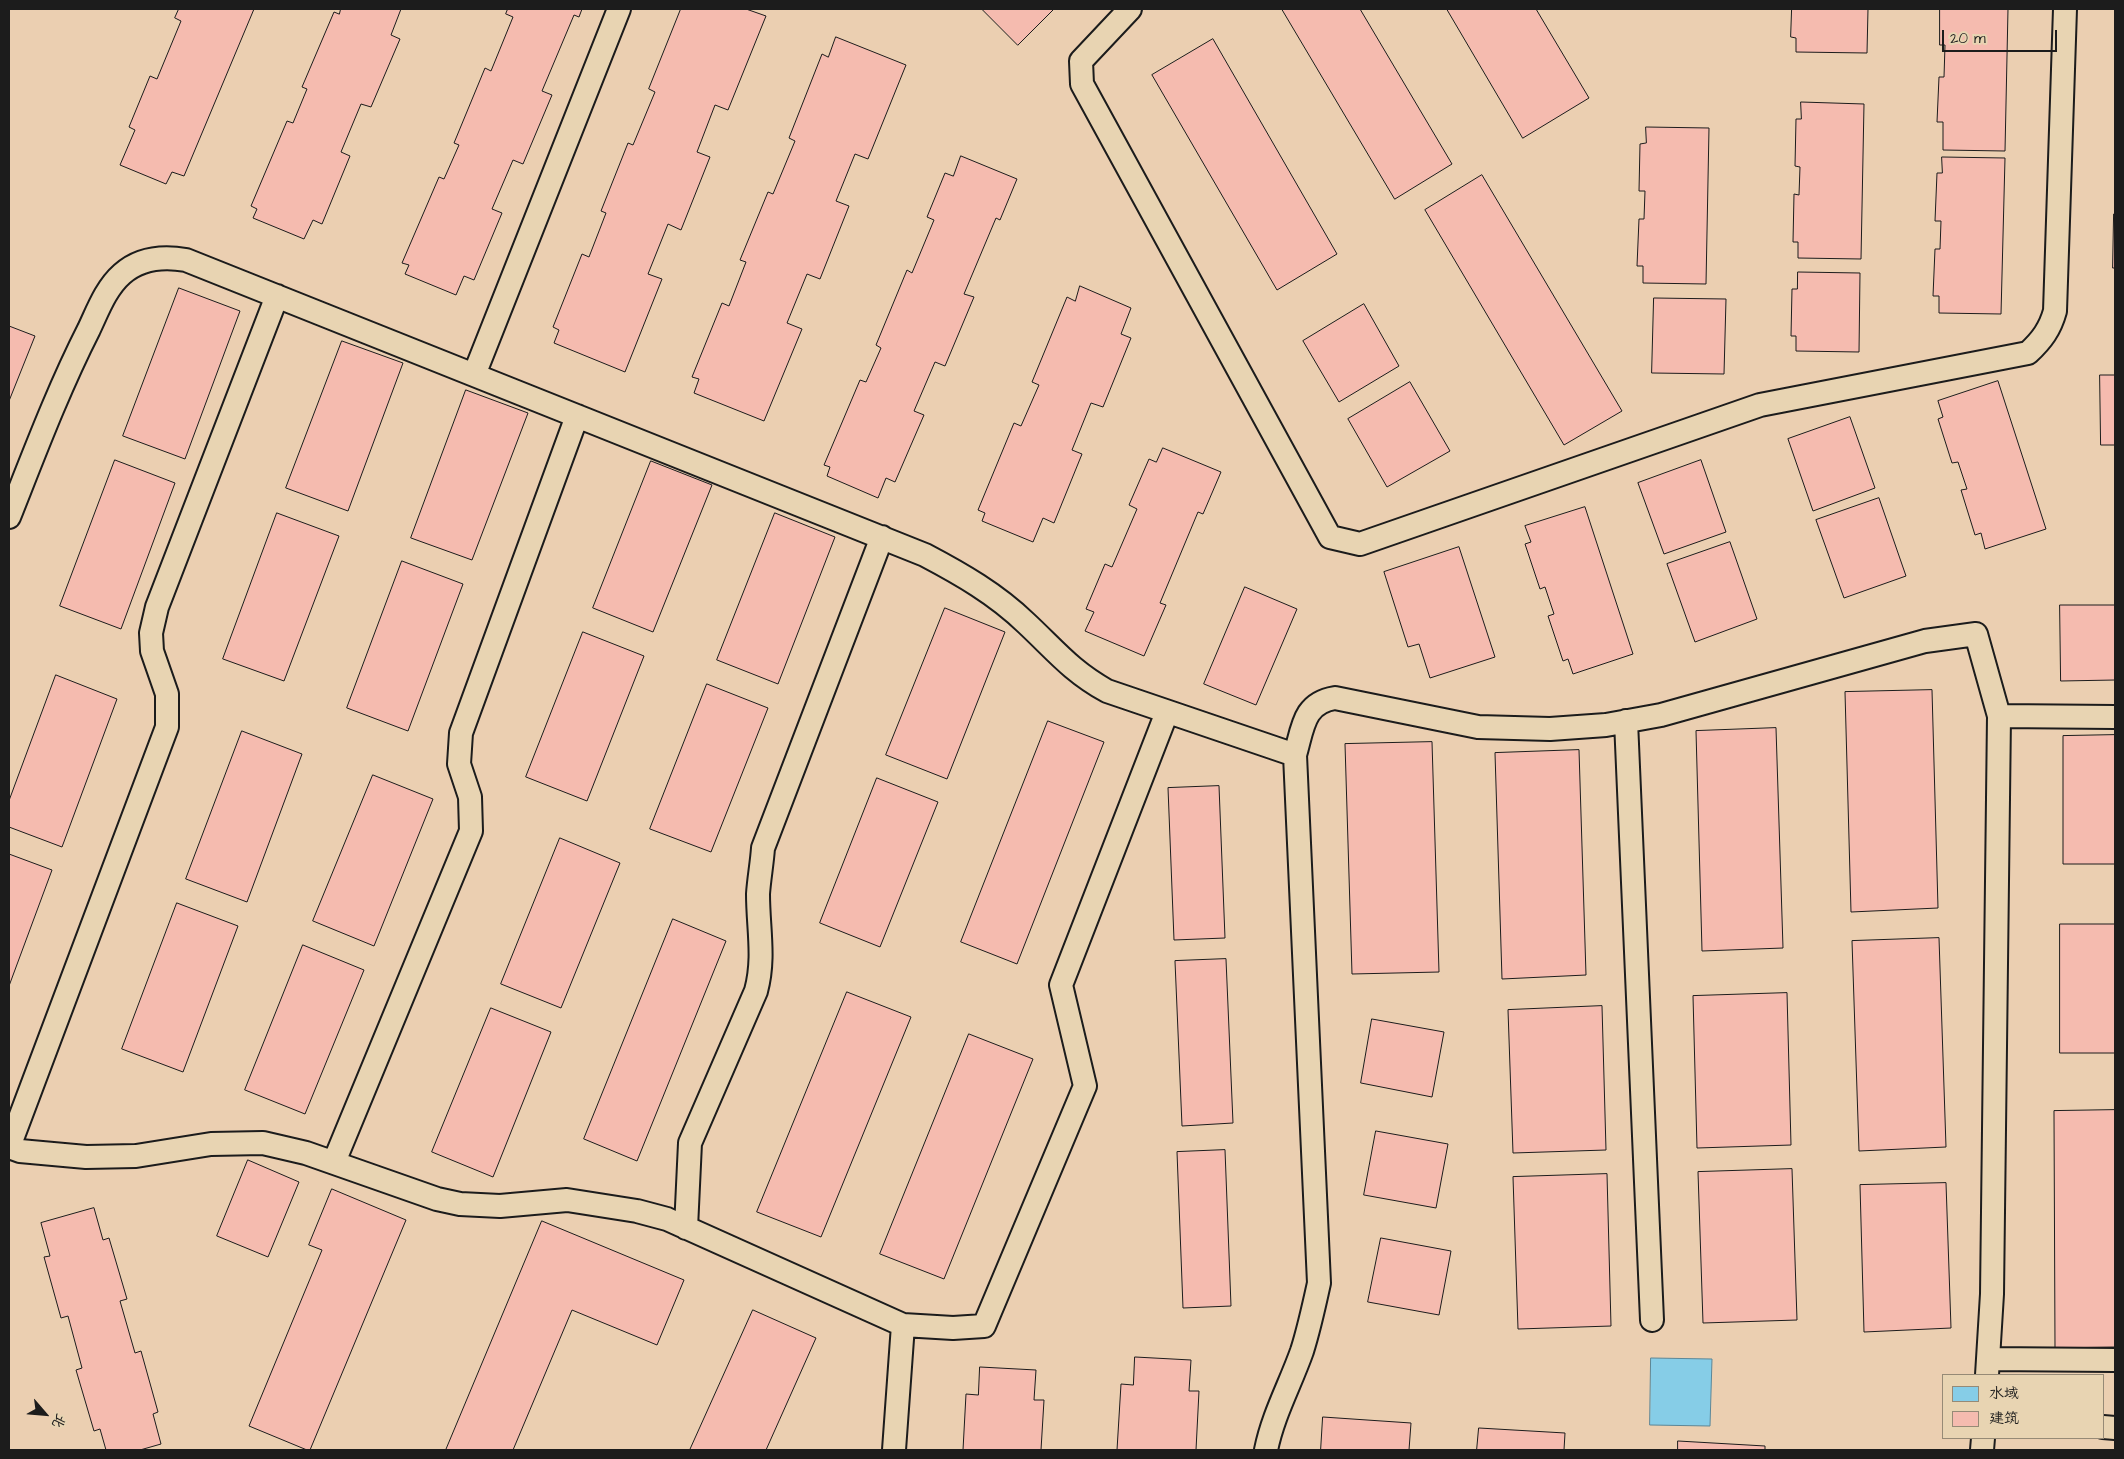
<!DOCTYPE html>
<html>
<head>
<meta charset="utf-8">
<style>
  body { margin:0 }
  #map { position:relative; width:2124px; height:1459px; overflow:hidden; background:#ebcfb1; font-family:"Architects Daughter","LXGW WenKai TC",sans-serif }
  canvas { display:block }
  .frame { position:absolute; inset:0; border:10px solid #1c1c1c; pointer-events:none }
  .legend { position:absolute; left:1942px; top:1374px; width:162px; height:65px; box-sizing:border-box; background:#e8d4b2; border:1px solid #968a76; margin:0; padding:6px 9px; list-style:none; font-size:15px; color:#1c1c1c }
  .legend li { display:flex; align-items:center; gap:10px; height:25px }
  .legend b { width:25px; border:1px solid #968a76 }
  .north { position:absolute; left:20px; top:1389px; width:50px; height:50px; -webkit-text-stroke:4px #e8d4b2; paint-order:stroke; rotate:117deg; font-size:14px; font-weight:700; line-height:20px; text-align:center; color:#1c1c1c }
  .north::after { content:''; display:block; margin:auto; width:18px; height:22px; background:#1c1c1c; clip-path:polygon(50% 0,100% 100%,50% 72%,0 100%) }
  .scale { position:absolute; left:1942px; top:30px; width:115px; height:22px; box-sizing:border-box; border:2px solid #1c1c1c; border-top:0; padding-left:6px; font-size:15px; line-height:18px; white-space:nowrap; color:#1c1c1c; -webkit-text-stroke:4px #e8d4b2; paint-order:stroke }
</style>
</head>
<body>
<div id="map">
<canvas width="2124" height="1459"></canvas>
<div class="frame"></div>
<ul class="legend">
<li><b style="height:14px;background:#86cde7"></b>水域</li>
<li><b style="height:14px;background:#f5bbaf"></b>建筑</li>
</ul>
<div class="north">北</div>
<div class="scale">20 m</div>
</div>
<script>
const c = document.querySelector('canvas').getContext('2d');
c.lineJoin = 'round';
function paint(path, color) { c.fillStyle = color; c.fill(path, 'evenodd'); }
function trace(path, color, width, dash) { c.strokeStyle = color; c.lineWidth = width; c.lineCap = dash ? 'butt' : 'round'; c.setLineDash(dash || []); c.stroke(path); }
const water = new Path2D(`
  M 1651,1358 L 1712,1359 L 1710,1426 L 1650,1425 Z`);
paint(water, '#86cde7');
trace(water, '#5c8696', 1);
const building = new Path2D(`
  M 179,9 L 254,9 L 184,176 L 172,172 L 166,184 L 120,165 L 135,130 L 129,127 L 150,76 L 157,79 L 181,21 L 175,18 Z
  M 341,9 L 401,9 L 391,35 L 400,39 L 371,107 L 361,104 L 341,152 L 350,156 L 322,224 L 313,220 L 304,239 L 253,218 L 257,209 L 251,206 L 287,121 L 293,123 L 307,89 L 302,87 L 334,12 L 339,14 Z
  M 508,9 L 582,9 L 579,17 L 574,15 L 542,91 L 552,95 L 523,164 L 513,160 L 492,209 L 502,213 L 474,280 L 464,276 L 456,295 L 405,274 L 409,265 L 402,263 L 439,177 L 444,179 L 459,145 L 454,143 L 485,68 L 491,71 L 513,17 L 506,14 Z
  M 681,9 L 746,9 L 766,16 L 728,110 L 715,105 L 697,152 L 710,157 L 681,230 L 668,224 L 648,274 L 662,279 L 625,372 L 554,343 L 559,330 L 553,327 L 582,254 L 589,257 L 606,213 L 601,211 L 628,143 L 633,145 L 655,92 L 649,89 Z
  M 982,9 L 1054,9 L 1018,45 Z
  M 1282,9 L 1360,9 L 1452,164 L 1395,199 Z
  M 1447,9 L 1536,9 L 1589,98 L 1523,138 Z
  M 1792,9 L 1868,9 L 1867,53 L 1796,52 L 1796,38 L 1791,37 Z
  M 1940,9 L 2008,9 L 2005,151 L 1943,150 L 1943,122 L 1937,122 L 1939,77 L 1944,77 L 1945,45 L 1940,45 Z
  M 836,37 L 906,65 L 868,159 L 855,154 L 836,201 L 849,206 L 820,279 L 807,274 L 787,323 L 802,329 L 764,421 L 694,393 L 699,379 L 692,377 L 722,303 L 729,306 L 746,262 L 740,260 L 768,192 L 773,194 L 795,141 L 789,138 L 822,54 L 828,57 Z
  M 1213,39 L 1337,254 L 1277,290 L 1152,75 Z
  M 1801,102 L 1864,104 L 1861,259 L 1798,258 L 1798,242 L 1793,242 L 1794,194 L 1799,195 L 1800,167 L 1795,166 L 1796,119 L 1801,119 Z
  M 1646,127 L 1709,128 L 1706,284 L 1643,283 L 1643,266 L 1637,266 L 1639,219 L 1644,219 L 1645,191 L 1639,191 L 1640,144 L 1646,143 Z
  M 961,156 L 1017,179 L 1000,220 L 996,218 L 964,294 L 974,297 L 945,366 L 935,362 L 914,411 L 924,415 L 895,482 L 886,478 L 878,498 L 827,476 L 830,467 L 824,465 L 860,380 L 866,382 L 881,348 L 876,345 L 907,270 L 912,273 L 934,220 L 927,217 L 945,173 L 953,176 Z
  M 1942,157 L 2005,158 L 2001,314 L 1939,313 L 1939,296 L 1933,296 L 1935,249 L 1940,249 L 1941,221 L 1935,221 L 1937,173 L 1942,173 Z
  M 1482,175 L 1622,411 L 1564,445 L 1425,210 Z
  M 2114,214 L 2115,214 L 2115,268 L 2113,268 Z
  M 1798,272 L 1860,273 L 1859,352 L 1796,351 L 1796,336 L 1791,336 L 1792,289 L 1797,289 Z
  M 1080,286 L 1131,308 L 1121,334 L 1131,338 L 1103,407 L 1091,403 L 1072,450 L 1082,454 L 1054,523 L 1043,518 L 1033,542 L 982,521 L 985,513 L 978,510 L 1014,423 L 1021,426 L 1039,385 L 1032,382 L 1067,297 L 1075,301 Z
  M 179,288 L 240,311 L 185,459 L 123,436 Z
  M 1654,298 L 1726,299 L 1724,374 L 1652,373 Z
  M 1364,304 L 1399,366 L 1339,402 L 1303,341 Z
  M 9,326 L 35,336 L 9,401 Z
  M 342,341 L 403,363 L 348,511 L 286,488 Z
  M 2100,375 L 2115,375 L 2115,445 L 2101,445 Z
  M 1998,381 L 2046,529 L 1985,549 L 1981,533 L 1975,535 L 1961,490 L 1967,489 L 1958,462 L 1952,463 L 1938,419 L 1943,417 L 1938,401 Z
  M 1410,382 L 1450,451 L 1387,487 L 1348,419 Z
  M 466,390 L 528,413 L 472,560 L 411,538 Z
  M 1850,417 L 1875,488 L 1813,511 L 1788,439 Z
  M 1163,448 L 1221,472 L 1203,514 L 1198,512 L 1160,603 L 1166,605 L 1144,656 L 1085,631 L 1094,612 L 1086,609 L 1105,564 L 1112,567 L 1137,509 L 1129,505 L 1149,459 L 1156,462 Z
  M 115,460 L 175,483 L 121,629 L 60,606 Z
  M 1701,460 L 1726,532 L 1664,554 L 1638,483 Z
  M 651,461 L 712,485 L 653,632 L 593,608 Z
  M 1879,498 L 1906,576 L 1844,598 L 1816,520 Z
  M 1585,507 L 1633,654 L 1573,674 L 1568,659 L 1563,661 L 1548,616 L 1554,614 L 1545,587 L 1540,589 L 1525,544 L 1531,542 L 1525,526 Z
  M 277,513 L 339,536 L 284,681 L 223,659 Z
  M 775,513 L 835,537 L 778,684 L 717,660 Z
  M 1730,542 L 1757,619 L 1695,642 L 1667,564 Z
  M 1459,547 L 1495,657 L 1430,678 L 1419,644 L 1408,647 L 1384,572 Z
  M 402,561 L 463,584 L 408,731 L 347,708 Z
  M 1245,587 L 1297,609 L 1256,705 L 1204,684 Z
  M 2060,605 L 2115,605 L 2115,680 L 2061,681 Z
  M 945,608 L 1005,632 L 947,779 L 886,755 Z
  M 583,632 L 644,656 L 587,801 L 526,777 Z
  M 56,675 L 117,699 L 62,847 L 9,827 L 9,801 Z
  M 707,684 L 768,708 L 711,852 L 650,829 Z
  M 1932,690 L 1938,908 L 1851,912 L 1845,692 Z
  M 1048,721 L 1104,742 L 1017,964 L 961,942 Z
  M 1776,728 L 1783,948 L 1702,951 L 1696,731 Z
  M 242,731 L 302,754 L 247,902 L 186,879 Z
  M 2115,735 L 2115,864 L 2063,864 L 2063,736 Z
  M 1432,742 L 1439,972 L 1352,974 L 1345,744 Z
  M 1579,750 L 1586,975 L 1502,979 L 1495,753 Z
  M 373,775 L 433,799 L 374,946 L 313,921 Z
  M 877,778 L 938,802 L 880,947 L 820,923 Z
  M 1219,786 L 1225,938 L 1174,940 L 1168,788 Z
  M 560,838 L 620,863 L 561,1008 L 501,984 Z
  M 9,854 L 52,870 L 9,986 Z
  M 177,903 L 238,926 L 183,1072 L 122,1049 Z
  M 673,919 L 726,941 L 637,1161 L 584,1139 Z
  M 2060,924 L 2115,924 L 2115,1053 L 2060,1053 Z
  M 1939,938 L 1946,1147 L 1859,1151 L 1852,941 Z
  M 303,945 L 364,970 L 305,1114 L 245,1090 Z
  M 1226,959 L 1233,1123 L 1182,1126 L 1175,961 Z
  M 847,992 L 911,1017 L 821,1237 L 757,1212 Z
  M 1787,993 L 1791,1145 L 1697,1148 L 1693,996 Z
  M 1602,1006 L 1606,1150 L 1513,1153 L 1508,1010 Z
  M 491,1008 L 551,1032 L 493,1177 L 432,1152 Z
  M 1372,1019 L 1444,1032 L 1432,1097 L 1361,1083 Z
  M 969,1034 L 1033,1059 L 944,1279 L 880,1254 Z
  M 2115,1110 L 2115,1347 L 2055,1348 L 2054,1111 Z
  M 1376,1131 L 1448,1144 L 1436,1208 L 1364,1195 Z
  M 1225,1150 L 1231,1306 L 1183,1308 L 1177,1152 Z
  M 248,1160 L 299,1182 L 268,1257 L 217,1236 Z
  M 1792,1169 L 1797,1320 L 1703,1323 L 1698,1172 Z
  M 1607,1174 L 1611,1326 L 1518,1329 L 1513,1177 Z
  M 1946,1183 L 1951,1328 L 1864,1332 L 1860,1185 Z
  M 332,1189 L 406,1220 L 310,1450 L 307,1450 L 249,1426 L 322,1250 L 309,1245 Z
  M 94,1208 L 103,1240 L 109,1238 L 127,1299 L 120,1301 L 135,1353 L 141,1351 L 158,1412 L 153,1414 L 161,1444 L 140,1450 L 106,1450 L 100,1429 L 94,1431 L 76,1370 L 82,1368 L 68,1316 L 61,1318 L 44,1257 L 50,1256 L 41,1223 Z
  M 542,1221 L 684,1280 L 657,1345 L 572,1310 L 513,1450 L 446,1450 Z
  M 1381,1238 L 1451,1251 L 1439,1315 L 1368,1302 Z
  M 753,1310 L 816,1338 L 766,1450 L 690,1450 Z
  M 1135,1357 L 1191,1360 L 1189,1391 L 1199,1391 L 1196,1450 L 1117,1450 L 1121,1384 L 1133,1385 Z
  M 980,1367 L 1036,1370 L 1034,1400 L 1044,1400 L 1041,1450 L 963,1450 L 966,1394 L 978,1395 Z
  M 1323,1417 L 1411,1423 L 1409,1450 L 1321,1450 Z
  M 1479,1428 L 1565,1433 L 1564,1450 L 1477,1450 Z
  M 1678,1441 L 1765,1446 L 1765,1450 L 1678,1450 Z`);
paint(building, '#f5bbaf');
trace(building, '#1c1c1c', 1);
const service = new Path2D(`
  M 1130,9 L 1081,61 L 1082,84 L 1330,537 L 1360,544 L 1760,405 L 2028,353 C 2042,340 2050,329 2055,311 L 2065,9
  M 474,375 L 619,9
  M 9,517 C 34,454 58,390 89,329 C 98,310 106,288 122,274 C 140,258 163,256 186,260 L 925,555 C 961,574 996,594 1026,623 C 1055,650 1071,671 1107,691 L 1295,755
  M 1999,716 L 2115,717
  M 1626,721 L 1652,1320
  M 9,1147 L 20,1151 L 86,1157 L 136,1156 L 211,1144 L 263,1143 L 306,1153 L 437,1199 L 460,1204 L 500,1206 L 567,1200 L 637,1211 L 667,1219 L 903,1325 L 953,1328 L 984,1326 L 1085,1086 L 1061,985 L 1167,712
  M 9,1147 L 167,727 L 167,694 L 152,651 L 151,633 L 157,607 L 277,296
  M 334,1162 L 471,831 L 470,797 L 459,764 L 461,733 L 577,416
  M 686,1228 L 690,1143 L 756,991 C 765,958 758,928 758,894 C 759,879 762,863 763,848 L 882,537
  M 1988,1359 L 2115,1360
  M 2103,1427 L 2115,1428
  M 894,1450 L 903,1325
  M 1266,1450 C 1273,1415 1290,1385 1302,1351 C 1309,1329 1314,1306 1319,1283 L 1295,755 C 1303,728 1303,703 1335,698 L 1478,727 L 1550,729 L 1606,725 L 1661,715 L 1925,641 L 1976,634 L 1999,716 L 1992,1294 L 1987,1375
  M 1982,1450 L 1983,1438`);
trace(service, '#1c1c1c', 26);
trace(service, '#e8d4b2', 22);
</script>
</body>
</html>
